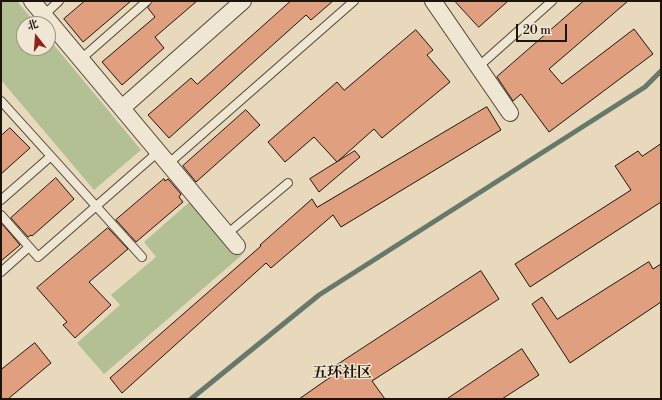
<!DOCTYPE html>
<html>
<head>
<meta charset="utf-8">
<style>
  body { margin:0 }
  #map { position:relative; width:662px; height:400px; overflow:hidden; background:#e8d9bd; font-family:"Libre Bodoni","Noto Serif SC",serif }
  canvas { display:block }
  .frame { position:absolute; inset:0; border:2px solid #1e150a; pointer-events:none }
  .north { position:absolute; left:16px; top:16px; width:40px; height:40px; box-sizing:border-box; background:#f0e6d4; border:1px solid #9c9283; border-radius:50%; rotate:343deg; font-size:11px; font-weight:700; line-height:16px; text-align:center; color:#1e150a }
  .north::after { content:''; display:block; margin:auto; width:14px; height:18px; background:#8f2418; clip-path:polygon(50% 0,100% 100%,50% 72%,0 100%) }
  .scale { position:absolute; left:516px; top:24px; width:51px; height:18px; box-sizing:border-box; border:2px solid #1e150a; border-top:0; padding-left:5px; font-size:12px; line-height:14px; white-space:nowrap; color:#1e150a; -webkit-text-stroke:3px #f0e6d4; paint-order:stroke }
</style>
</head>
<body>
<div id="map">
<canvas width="662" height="400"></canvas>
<div class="frame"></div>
<div class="north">北</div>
<div class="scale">20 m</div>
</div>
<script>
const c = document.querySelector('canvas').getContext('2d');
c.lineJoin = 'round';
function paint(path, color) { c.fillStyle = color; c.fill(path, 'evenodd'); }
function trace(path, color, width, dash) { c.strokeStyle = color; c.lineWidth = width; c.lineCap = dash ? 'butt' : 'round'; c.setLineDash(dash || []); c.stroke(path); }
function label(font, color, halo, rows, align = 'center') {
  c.font = font + ' "Libre Bodoni","Noto Serif SC",serif'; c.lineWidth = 3; c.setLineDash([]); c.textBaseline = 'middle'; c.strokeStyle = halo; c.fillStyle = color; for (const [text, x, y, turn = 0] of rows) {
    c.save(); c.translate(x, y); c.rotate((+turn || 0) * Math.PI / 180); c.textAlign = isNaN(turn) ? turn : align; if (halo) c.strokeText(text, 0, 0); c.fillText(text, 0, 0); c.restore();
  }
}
paint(new Path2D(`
  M 1,1 L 17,1 L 36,24 L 24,24 L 24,48 L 48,48 L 48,38 L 141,150 L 94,190 L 1,80 Z
  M 193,199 L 242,255 L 104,374 L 77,343 L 120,305 L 111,295 L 156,257 L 144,242 Z`), '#b2c094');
trace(new Path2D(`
  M 191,399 L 319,295 L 645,87 L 661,71`), '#67796b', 5);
const building = new Path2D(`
  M 85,1 L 131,1 L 83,42 L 64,19 Z
  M 152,1 L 197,1 L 155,37 L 164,48 L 122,85 L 102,62 L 155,17 L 148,8 Z
  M 291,1 L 333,1 L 311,20 L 306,15 L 169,138 L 148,115 L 191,78 L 197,84 Z
  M 455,1 L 508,1 L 479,27 Z
  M 584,1 L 628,1 L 549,69 L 562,84 L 634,29 L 653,54 L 549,132 L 521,94 L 513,101 L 497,77 Z
  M 416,30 L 433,50 L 427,55 L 450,82 L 382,138 L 374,129 L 337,162 L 314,137 L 285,162 L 268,142 L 337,82 L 344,90 Z
  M 487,107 L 501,130 L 341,227 L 333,215 L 271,268 L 266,263 L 122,393 L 110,378 L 261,246 L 260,245 L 312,199 L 317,207 Z
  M 246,110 L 260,125 L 196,182 L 183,166 Z
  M 10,128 L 30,148 L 1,174 L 1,136 Z
  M 661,144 L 661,202 L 530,287 L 515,264 L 631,190 L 615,166 L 638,151 L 642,156 Z
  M 355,151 L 360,157 L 319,192 L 310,179 Z
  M 56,178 L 74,199 L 32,236 L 31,235 L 28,237 L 11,218 Z
  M 164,179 L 165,181 L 168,179 L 181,194 L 179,197 L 183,202 L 136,242 L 116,220 Z
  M 3,225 L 20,245 L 1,261 L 1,227 Z
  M 108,228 L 128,249 L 89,282 L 111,305 L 75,338 L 63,325 L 67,322 L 37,288 Z
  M 649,262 L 653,269 L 661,264 L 661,302 L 570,363 L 532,304 L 542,297 L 557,319 Z
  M 481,271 L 499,299 L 372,381 L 385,399 L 299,399 L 332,376 L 328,371 Z
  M 35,343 L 51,363 L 8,399 L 1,399 L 1,370 Z
  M 522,349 L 539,375 L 502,399 L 447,399 Z`);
paint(building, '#e09f7f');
trace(building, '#1e150a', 1);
const lane = new Path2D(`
  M 44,15 L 59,1
  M 81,59 L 147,1
  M 478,67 L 552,1
  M 1,101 L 142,257
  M 168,164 L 354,1
  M 1,200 L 50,157
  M 1,215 L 38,257 L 158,152
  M 227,234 L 288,183
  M 1,272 L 29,247`);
const street = new Path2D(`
  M 32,1 L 237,246
  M 433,1 L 510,113
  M 122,108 L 243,1`);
trace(lane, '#504637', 10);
trace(street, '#504637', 18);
trace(lane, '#f0e6d4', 8);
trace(street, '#f0e6d4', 16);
label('bold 15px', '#1e150a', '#f0e6d4', [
  ["五环社区",342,373]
]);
</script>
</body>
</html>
